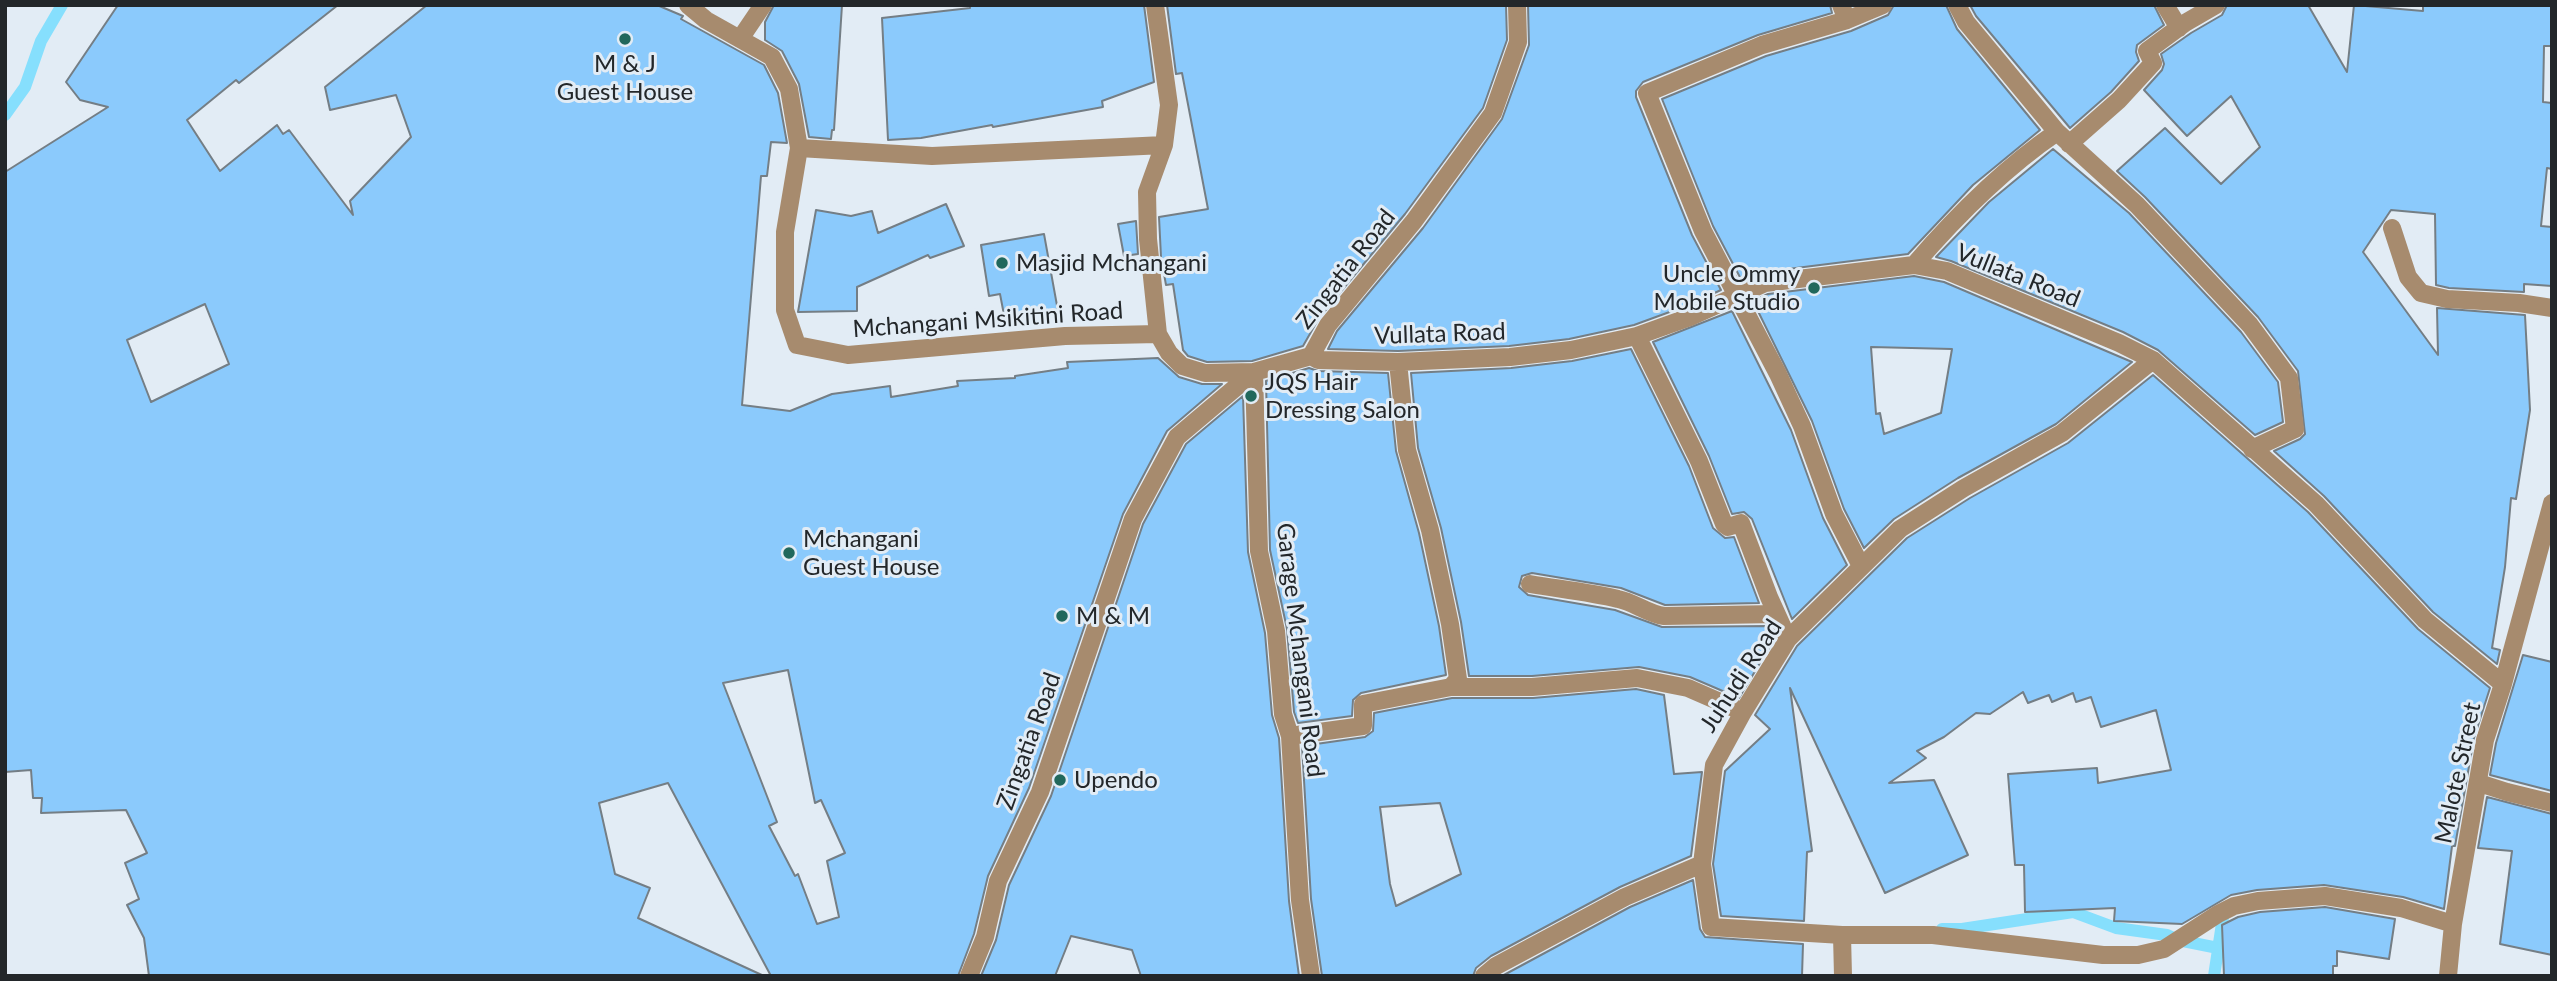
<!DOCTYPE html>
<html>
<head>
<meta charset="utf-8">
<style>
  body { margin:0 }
  #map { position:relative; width:2557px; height:981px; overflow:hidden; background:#e2ecf5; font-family:Lato,sans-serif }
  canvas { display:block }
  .frame { position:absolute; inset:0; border:7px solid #23272a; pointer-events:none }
</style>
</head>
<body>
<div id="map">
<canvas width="2557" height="981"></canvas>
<div class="frame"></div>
</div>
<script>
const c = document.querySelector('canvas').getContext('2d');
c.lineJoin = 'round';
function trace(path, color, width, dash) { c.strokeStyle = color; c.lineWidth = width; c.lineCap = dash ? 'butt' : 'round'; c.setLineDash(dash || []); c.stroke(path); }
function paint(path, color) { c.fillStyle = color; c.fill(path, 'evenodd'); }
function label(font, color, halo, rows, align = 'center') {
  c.font = font + ' Lato,sans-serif'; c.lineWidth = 6; c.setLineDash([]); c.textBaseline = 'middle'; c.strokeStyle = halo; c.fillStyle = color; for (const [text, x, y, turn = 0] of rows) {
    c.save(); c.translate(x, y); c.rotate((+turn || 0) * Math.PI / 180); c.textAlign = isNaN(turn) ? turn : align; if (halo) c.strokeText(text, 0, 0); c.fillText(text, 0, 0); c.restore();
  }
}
trace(new Path2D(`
  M 5,115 L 25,87 L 41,41 L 62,5
  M 1942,929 L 1962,929 L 2073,912 L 2116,928 L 2167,935 L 2178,940 L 2218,948
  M 2214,976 L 2223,917`), '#86dffd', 12);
const building = new Path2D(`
  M 118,5 L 338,5 L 239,83 L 236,80 L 187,120 L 220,171 L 277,125 L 283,134 L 289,130 L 353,215 L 350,201 L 411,137 L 396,95 L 330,110 L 325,87 L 427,5 L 657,5 L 683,16 L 681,19 L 764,65 L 778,93 L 787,143 L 771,142 L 767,176 L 761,176 L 742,405 L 790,411 L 832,394 L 890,386 L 891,397 L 958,386 L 957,381 L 1015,378 L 1015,376 L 1068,368 L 1067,362 L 1158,358 L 1179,377 L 1202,384 L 1222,384 L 1167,431 L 1123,514 L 1029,788 L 988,876 L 974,934 L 958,976 L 771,976 L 668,783 L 599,803 L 615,874 L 650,888 L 638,918 L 764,976 L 149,976 L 144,938 L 127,905 L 139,899 L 125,863 L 147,853 L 126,810 L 41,813 L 42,798 L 33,798 L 31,770 L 5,772 L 5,172 L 108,107 L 80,100 L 66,82 ZM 205,304 L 229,364 L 151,402 L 127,340 ZM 788,670 L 815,803 L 821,800 L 845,853 L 827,861 L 839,917 L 817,924 L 798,874 L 795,876 L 769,826 L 777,822 L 723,683 Z
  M 774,5 L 842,5 L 834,130 L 832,130 L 831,139 L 809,137 L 799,84 L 782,51 L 765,40 L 765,22 Z
  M 970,5 L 1144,5 L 1154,82 L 1102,101 L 1103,107 L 993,127 L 992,125 L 921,138 L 888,140 L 882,18 L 970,8 Z
  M 1167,5 L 1506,5 L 1507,40 L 1483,108 L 1405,214 L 1319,318 L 1303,346 L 1252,361 L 1207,362 L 1188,356 L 1183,350 L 1173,284 L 1166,285 L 1161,257 L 1159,217 L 1208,209 L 1182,73 L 1176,74 Z
  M 1528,5 L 1830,5 L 1832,13 L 1758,35 L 1643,82 L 1636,91 L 1636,97 L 1692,235 L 1721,290 L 1686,306 L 1634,325 L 1569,339 L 1509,346 L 1398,351 L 1328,349 L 1337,331 L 1423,228 L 1502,119 L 1529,45 Z
  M 1894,5 L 1946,5 L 1957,29 L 2040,130 L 1973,185 L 1908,254 L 1764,272 L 1742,281 L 1713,226 L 1662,99 L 1766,56 L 1851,31 L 1888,15 Z
  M 1970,5 L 2154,5 L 2164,25 L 2137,45 L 2136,52 L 2139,61 L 2111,92 L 2070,128 L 1976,16 Z
  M 2227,5 L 2308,5 L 2347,72 L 2354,5 L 2423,11 L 2423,5 L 2552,5 L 2552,46 L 2544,46 L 2543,102 L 2552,103 L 2552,169 L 2547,168 L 2541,226 L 2552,227 L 2552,286 L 2524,284 L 2524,292 L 2449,288 L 2436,285 L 2435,214 L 2391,210 L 2363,252 L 2438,355 L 2437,308 L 2525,315 L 2530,410 L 2516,499 L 2511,498 L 2505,567 L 2492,648 L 2500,650 L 2497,664 L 2433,612 L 2324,496 L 2274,451 L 2300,439 L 2305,434 L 2298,371 L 2258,317 L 2145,197 L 2117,171 L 2165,128 L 2221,184 L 2260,147 L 2231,96 L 2187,136 L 2144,90 L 2162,70 L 2164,64 L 2161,54 L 2191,33 L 2222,15 Z
  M 2053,149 L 2129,213 L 2241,332 L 2278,382 L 2283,422 L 2255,435 L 2158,350 L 2123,332 L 1951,261 L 1936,257 L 1989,202 Z
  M 946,204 L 964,246 L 930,258 L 928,255 L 857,287 L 857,311 L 798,312 L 816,210 L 851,216 L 872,211 L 878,233 Z
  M 1136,221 L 1138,254 L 1124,256 L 1118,224 Z
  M 1044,234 L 1058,311 L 1005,320 L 1000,294 L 989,296 L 981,245 Z
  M 1914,276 L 1944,282 L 2132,362 L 2056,424 L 1958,478 L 1894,519 L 1864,548 L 1844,509 L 1812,421 L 1753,301 L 1768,294 ZM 1871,347 L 1952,349 L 1941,413 L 1884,434 L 1880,413 L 1876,414 Z
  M 1732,311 L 1791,430 L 1823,518 L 1847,565 L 1792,619 L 1752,519 L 1744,512 L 1732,514 L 1709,456 L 1653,342 Z
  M 1631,349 L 1689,466 L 1713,528 L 1725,538 L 1734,537 L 1759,603 L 1665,605 L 1621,588 L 1532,573 L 1522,576 L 1519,587 L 1528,595 L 1615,610 L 1662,627 L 1769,626 L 1775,638 L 1739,698 L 1690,677 L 1639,667 L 1532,676 L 1469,676 L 1461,622 L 1441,528 L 1418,448 L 1411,373 L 1511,368 L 1572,361 Z
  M 1309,368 L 1318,371 L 1388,373 L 1396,451 L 1419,533 L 1439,626 L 1446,675 L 1361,693 L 1353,700 L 1352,716 L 1298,723 L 1294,712 L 1287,629 L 1270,550 L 1266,381 Z
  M 2153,375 L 2308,512 L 2418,629 L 2490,688 L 2474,738 L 2455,846 L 2452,846 L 2444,909 L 2403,897 L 2324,885 L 2257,890 L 2231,895 L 2182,924 L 2114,921 L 2115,908 L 2025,912 L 2024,865 L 2015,865 L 2008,774 L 2097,768 L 2098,783 L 2171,770 L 2156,710 L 2101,727 L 2091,697 L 2076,702 L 2073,693 L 2052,702 L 2049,695 L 2028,703 L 2023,692 L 1990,714 L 1976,713 L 1944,737 L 1917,751 L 1926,758 L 1889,783 L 1934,780 L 1968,855 L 1885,893 L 1790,688 L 1812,851 L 1807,852 L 1804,921 L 1721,916 L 1713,864 L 1725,771 L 1770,729 L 1755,715 L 1797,646 L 1907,538 L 1970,498 L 2068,443 Z
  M 1243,396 L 1248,552 L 1265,633 L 1272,715 L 1279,738 L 1289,901 L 1299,976 L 1141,976 L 1132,950 L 1071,936 L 1055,976 L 981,976 L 996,940 L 1009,885 L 1051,796 L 1143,524 L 1186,444 Z
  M 2523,655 L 2552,662 L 2552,791 L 2490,775 L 2496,743 Z
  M 1636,689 L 1664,695 L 1674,774 L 1702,772 L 1691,856 L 1620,887 L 1491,956 L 1476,968 L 1473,976 L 1322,976 L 1311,899 L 1302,746 L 1365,737 L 1373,731 L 1374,713 L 1452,698 L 1533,698 ZM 1440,803 L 1461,874 L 1396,906 L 1390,884 L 1380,807 Z
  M 2487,797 L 2552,814 L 2552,955 L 2500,944 L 2512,851 L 2478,848 Z
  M 1693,880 L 1700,929 L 1705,937 L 1803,944 L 1802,976 L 1502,976 L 1630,907 Z
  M 2325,907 L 2395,919 L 2389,959 L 2337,951 L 2337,966 L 2333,966 L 2333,976 L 2224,976 L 2222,925 L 2238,917 L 2260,912 Z`);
paint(building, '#8bcafc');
trace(building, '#747e85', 2);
trace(new Path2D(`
  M 688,5 L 706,20 L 772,57 L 789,89 L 799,148 L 785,232 L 785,310 L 797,345 L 848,355 L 1065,336 L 1158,334
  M 1155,5 L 1169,105 L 1164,145 L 1147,192 L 1148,239 L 1158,334 L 1169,353 L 1182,366 L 1205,373 L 1254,372 L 1259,551 L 1276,631 L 1283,714 L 1290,736 L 1300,900 L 1311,976
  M 1841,5 L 1847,20 L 1883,5
  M 1957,5 L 1966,22 L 2057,132 L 2137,205 L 2250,325 L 2289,378 L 2295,429 L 2252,449
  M 2165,5 L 2179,28
  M 1847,20 L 1762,45 L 1647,93 L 1703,231 L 1778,374 L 1802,426 L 1834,514 L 1861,566
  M 740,39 L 763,5
  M 2069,144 L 2119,100 L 2153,63 L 2147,51 L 2185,23 L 2216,5
  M 799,148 L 932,156 L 1164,145
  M 2392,228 L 2408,277 L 2421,293 L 2447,299 L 2519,303 L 2552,308
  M 1914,265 C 1957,215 2003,169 2057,132
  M 1637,336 L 1699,461 L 1724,524 L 1728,527 L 1741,523 L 1769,597 L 1788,639
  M 1311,356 L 1318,360 L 1398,362 L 1510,357 L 1571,350 L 1637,336 L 1690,317 L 1765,283 L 1914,265 L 1947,271 L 2119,343 L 2153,360 L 2316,504 L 2425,620 L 2503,684
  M 1530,584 C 1559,589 1589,592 1618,599 C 1634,602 1648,614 1664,616 L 1776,614
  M 1451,687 L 1532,687 L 1637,678 L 1688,688 L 1743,712
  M 1290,736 L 1363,726 L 1363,704 L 1451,687 L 1458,679 L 1450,624 L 1430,530 L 1407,450 L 1398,362
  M 2479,783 L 2507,792 L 2552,803
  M 1702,864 L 1711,927 L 1842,935 L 1933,935 L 2103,955 L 2138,955 L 2164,949 L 2218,914 L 2234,906 L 2258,901 L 2325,896 L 2401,908 L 2453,924
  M 1842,935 L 1843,976
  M 969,976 L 985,937 L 998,881 L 1040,792 L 1133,519 L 1177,437 L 1254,372 L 1311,356 L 1328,325 L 1414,221 L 1493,113 L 1518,42 L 1517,5
  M 1484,976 L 1496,966 L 1625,897 L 1702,864 L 1714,765 L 1743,712 L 1788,639 L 1900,529 L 1964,488 L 2062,433 L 2153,360
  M 2448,976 L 2453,924 L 2485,740 L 2503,684 L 2552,503`), '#a78b6e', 18);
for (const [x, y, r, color] of [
  [625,39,7,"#21685c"],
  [1002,263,7,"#21685c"],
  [1814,288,7,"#21685c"],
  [1251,396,7,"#21685c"],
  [789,553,7,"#21685c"],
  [1062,616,7,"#21685c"],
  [1060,780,7,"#21685c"]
]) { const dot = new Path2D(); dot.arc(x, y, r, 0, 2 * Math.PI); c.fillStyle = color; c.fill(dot); trace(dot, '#e2ecf5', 2.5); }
label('24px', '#23272a', '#e2ecf5', [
  ["M & J",625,64,"center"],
  ["Guest House",625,92,"center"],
  ["Masjid Mchangani",1016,263],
  ["Uncle Ommy",1800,274,"right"],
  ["Mobile Studio",1800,302,"right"],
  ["JQS Hair",1265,382],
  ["Dressing Salon",1265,410],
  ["Mchangani",803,539],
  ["Guest House",803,567],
  ["M & M",1076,616],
  ["Upendo",1074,780]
], 'left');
label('24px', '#23272a', '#e2ecf5', [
  ["Zingatia Road",1346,269,-52],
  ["Vullata Road",2018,276,22],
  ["Mchangani Msikitini Road",988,320,-4],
  ["Vullata Road",1440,334,-2],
  ["Garage Mchangani Road",1300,650,83],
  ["Juhudi Road",1741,676,-57],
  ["Zingatia Road",1029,741,-70],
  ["Malote Street",2458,773,-78]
]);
</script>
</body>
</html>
